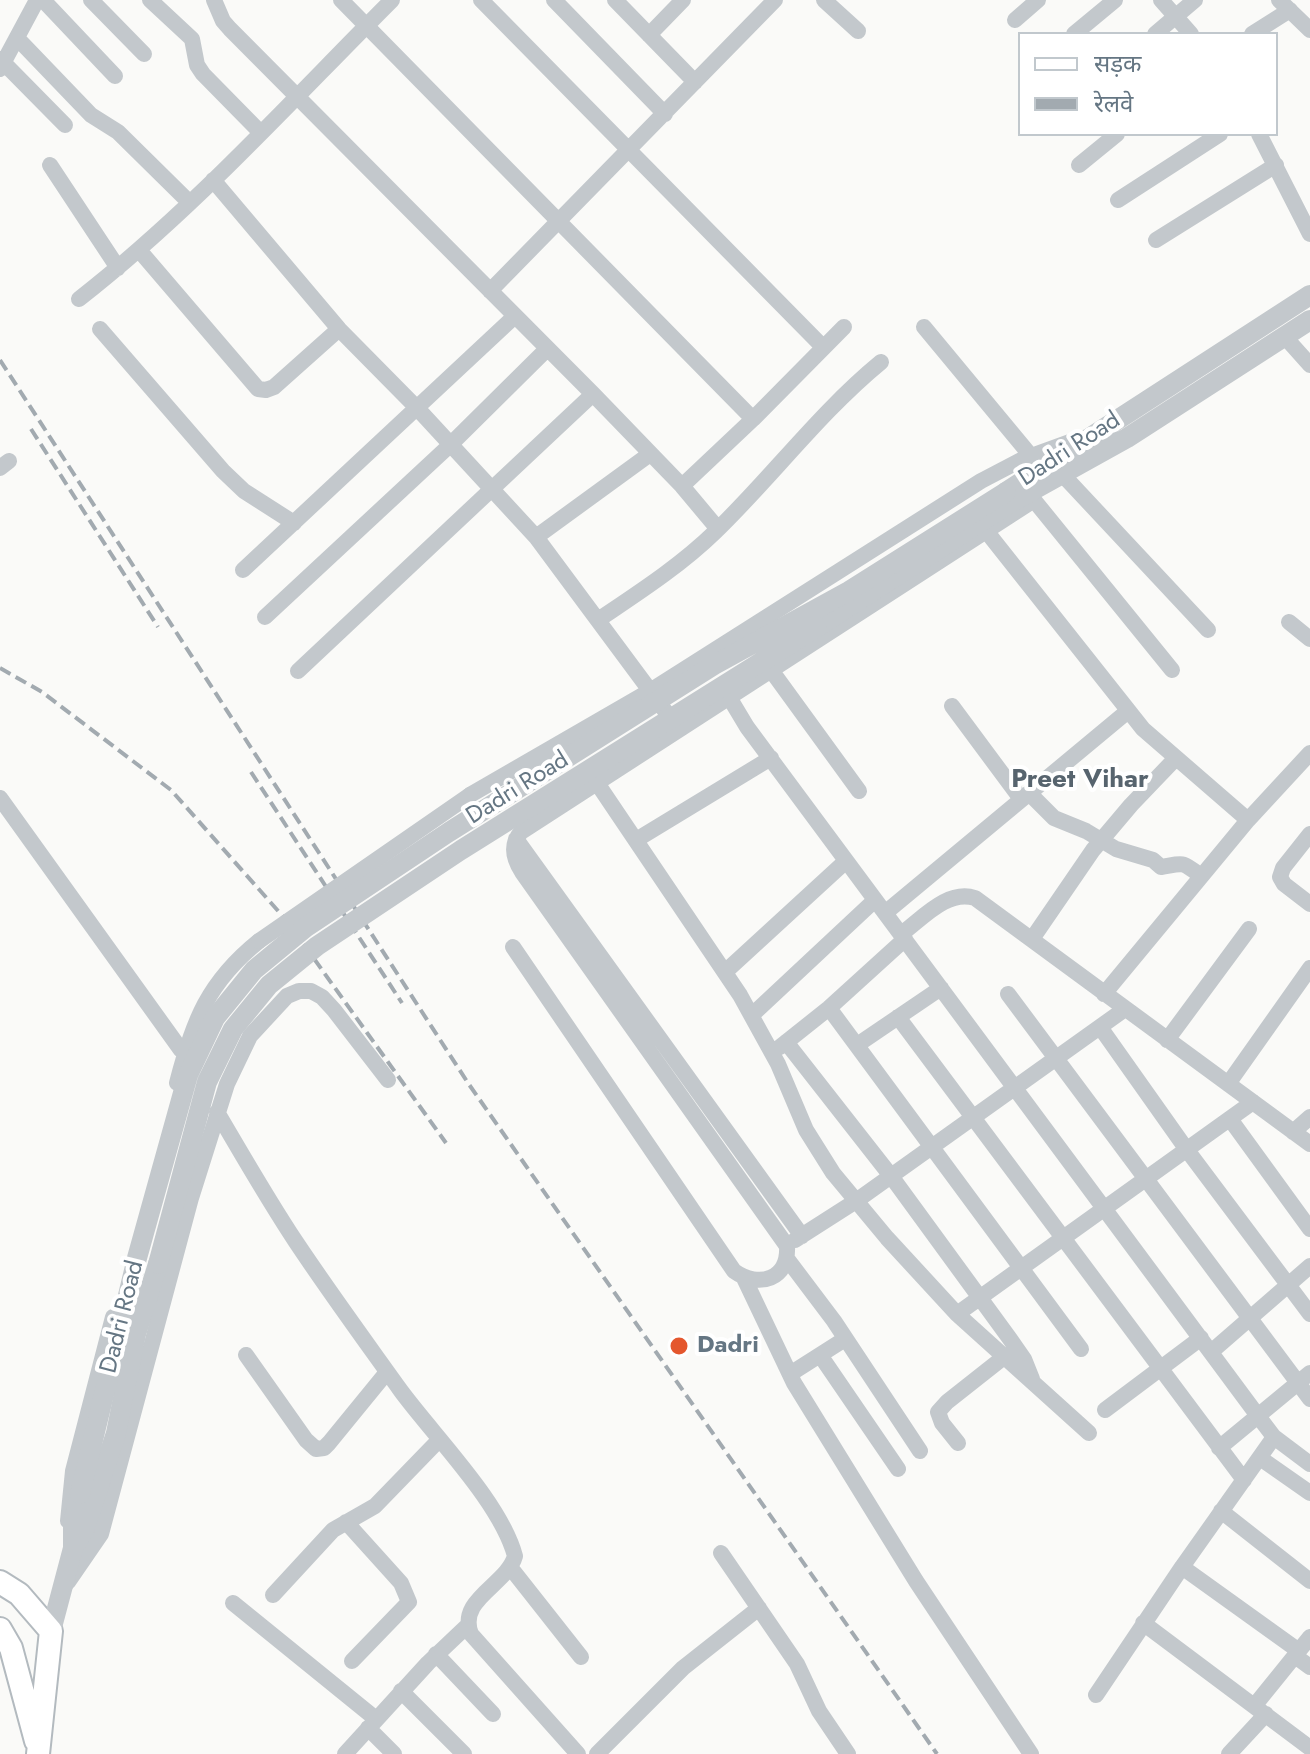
<!DOCTYPE html>
<html>
<head>
<meta charset="utf-8">
<style>
  body { margin:0 }
  #map { position:relative; width:1310px; height:1754px; overflow:hidden; background:#fafaf8; font-family:Jost,"Noto Sans Devanagari",sans-serif }
  canvas { display:block }
  .legend { position:absolute; left:1018px; top:32px; width:260px; height:104px; box-sizing:border-box; background:#fff; border:2px solid #c1c8cd; margin:0; padding:10px 14px; list-style:none; font-size:24px; color:#657683 }
  .legend li { display:flex; align-items:center; gap:16px; height:40px }
  .legend b { width:40px; border:2px solid #c1c8cd }
</style>
</head>
<body>
<div id="map">
<canvas width="1310" height="1754"></canvas>
<ul class="legend">
<li><b style="height:10px;background:#fff"></b>सड़क</li>
<li><b style="height:10px;background:#a2aab0"></b>रेलवे</li>
</ul>
</div>
<script>
const c = document.querySelector('canvas').getContext('2d');
c.lineJoin = 'round';
function trace(path, color, width, dash) { c.strokeStyle = color; c.lineWidth = width; c.lineCap = dash ? 'butt' : 'round'; c.setLineDash(dash || []); c.stroke(path); }
function label(font, color, halo, rows, align = 'center') {
  c.font = font + ' Jost,sans-serif'; c.lineWidth = 8; c.setLineDash([]); c.textBaseline = 'middle'; c.strokeStyle = halo; c.fillStyle = color; for (const [text, x, y, turn = 0] of rows) {
    c.save(); c.translate(x, y); c.rotate((+turn || 0) * Math.PI / 180); c.textAlign = isNaN(turn) ? turn : align; if (halo) c.strokeText(text, 0, 0); c.fillText(text, 0, 0); c.restore();
  }
}
const secondary = new Path2D(`
  M 0,1582 L 19,1594 L 51,1631 L 38,1754
  M 0,1629 L 11,1648 L 36,1741`);
trace(secondary, '#b3babf', 26);
trace(new Path2D(`
  M 43,0 L 115,76
  M 91,0 L 144,54
  M 150,0 L 192,39 L 197,65 L 203,74 L 261,133
  M 214,0 L 223,21 L 230,29 L 593,394 L 682,486 L 718,529
  M 341,0 L 753,419
  M 481,0 L 823,347
  M 554,0 L 665,114
  M 615,0 L 695,82
  M 824,0 L 858,31
  M 1161,0 L 1191,34
  M 1279,0 L 1310,30
  M 1015,20 L 1038,0
  M 1074,34 L 1115,0
  M 1155,34 L 1195,0
  M 1252,34 L 1290,10
  M 649,35 L 683,0
  M 17,38 L 91,115 L 118,132 L 190,203
  M 0,59 L 65,125
  M 0,69 L 37,0
  M 1259,134 L 1310,234
  M 50,165 L 118,268
  M 1079,165 L 1117,134
  M 213,180 L 339,329 L 417,408 L 536,537 L 677,727
  M 1118,200 L 1220,134
  M 1156,240 L 1276,165
  M 139,250 L 258,389 L 266,390 L 274,387 L 339,329
  M 490,291 L 775,0
  M 79,299 C 193,210 290,102 392,0
  M 924,327 L 1031,456
  M 100,329 L 223,471 L 244,491 L 294,523
  M 1285,337 L 1310,365
  M 0,468 L 9,461
  M 1062,474 L 1208,630
  M 682,486 L 753,419 L 844,327
  M 1029,494 L 1172,670
  M 987,532 L 1143,729 L 1248,820
  M 536,537 L 650,454
  M 243,570 L 515,316
  M 265,617 L 449,446 L 547,349
  M 598,620 C 638,593 680,566 715,532 C 772,477 819,413 881,362
  M 1289,622 L 1310,639
  M 771,670 L 859,791
  M 298,671 L 593,394
  M 729,697 L 747,727 L 1258,1416 L 1274,1437 L 1310,1464
  M 952,706 L 1021,799
  M 597,783 L 740,995 L 778,1064 L 806,1130 L 833,1173 L 887,1238 L 957,1314 L 1089,1433
  M 1029,793 L 1054,818 L 1086,831 L 1116,849 L 1153,860 L 1161,867 C 1185,863 1181,861 1201,876
  M 470,795 L 650,691 L 981,481 L 1023,459 L 1078,439
  M 0,798 L 181,1050
  M 1310,834 L 1283,868 L 1280,877 L 1284,884 L 1310,904
  M 516,839 L 802,1236
  M 636,840 L 771,758
  M 885,913 L 1128,711
  M 901,934 C 922,919 947,889 975,898 L 1310,1144
  M 1032,939 L 1093,850 L 1131,805 L 1176,758
  M 513,947 L 734,1271 C 759,1289 789,1279 787,1246 L 522,872 C 513,858 510,845 521,832 L 1034,500
  M 725,972 L 846,861
  M 1008,994 L 1310,1399
  M 1104,994 L 1248,820 L 1310,753
  M 829,1008 L 1081,1349
  M 752,1015 L 875,900
  M 898,1017 L 1244,1480
  M 1100,1027 L 1187,1150 L 1310,1314
  M 1167,1040 L 1249,929
  M 786,1042 L 891,1176 L 1010,1339 L 1024,1359 L 1032,1379
  M 857,1045 L 941,988
  M 780,1047 L 829,1008 L 905,939
  M 177,1083 C 193,1021 208,982 259,941
  M 1228,1084 L 1310,968
  M 217,1112 C 243,1156 268,1200 296,1242 C 330,1293 366,1342 401,1391 C 435,1437 501,1503 515,1556 C 507,1585 457,1599 471,1634 L 578,1754
  M 1230,1119 L 1310,1229
  M 1293,1132 L 1310,1117
  M 795,1240 L 856,1201 L 1125,1009
  M 788,1260 L 834,1321 L 920,1451
  M 744,1278 L 794,1383 L 916,1581 L 1031,1754
  M 957,1314 L 1253,1102
  M 1211,1352 L 1310,1266
  M 246,1355 L 306,1440 L 316,1449 L 324,1448 L 329,1443 L 387,1372
  M 820,1355 L 898,1469
  M 790,1374 L 845,1339
  M 1105,1410 L 1201,1338
  M 958,1443 L 942,1423 L 938,1412 L 947,1402 L 1004,1357
  M 1219,1448 L 1310,1373
  M 1260,1458 L 1310,1493
  M 1221,1511 L 1310,1581
  M 68,1521 L 73,1471 L 113,1317
  M 346,1522 L 401,1583 L 409,1602 L 352,1661
  M 721,1553 L 797,1664 L 819,1711 L 848,1754
  M 510,1567 L 581,1657
  M 1182,1567 L 1299,1651
  M 68,1582 L 101,1534 L 191,1198 L 227,1084 L 250,1036 L 287,996 L 299,991 L 311,991 L 322,997 L 334,1010 L 388,1080
  M 273,1595 L 333,1530 L 375,1506 L 439,1440
  M 233,1603 L 376,1719
  M 1143,1623 L 1310,1748
  M 436,1654 L 493,1714
  M 1295,1656 L 1310,1667
  M 401,1691 L 464,1754
  M 1096,1695 L 1182,1567 L 1274,1437
  M 1255,1705 L 1310,1637
  M 368,1728 L 394,1754
  M 345,1754 L 428,1663 L 467,1626
  M 597,1754 L 683,1668 L 759,1608
  M 1229,1754 L 1266,1714`), '#c3c8cc', 16);
trace(new Path2D(`
  M 1006,492 L 1310,295
  M 817,627 L 1010,503 L 1127,438 L 1310,320
  M 73,1548 L 84,1531 L 116,1433 L 136,1334 L 158,1264
  M 51,1631 L 73,1548 L 73,1523 L 80,1494`), '#c3c8cc', 20);
trace(secondary, '#fff', 22);
trace(new Path2D(`
  M 0,360 L 468,1083 L 937,1754
  M 31,429 L 158,627
  M 0,668 L 42,692 L 171,790 L 287,921 L 446,1143
  M 251,772 L 402,1003`), '#a2aab0', 4, [12, 6]);
trace(new Path2D(`
  M 259,941 L 470,795`), '#c3c8cc', 16);
trace(new Path2D(`
  M 158,1264 L 207,1082 L 233,1029 L 269,985 L 317,946 L 461,850 L 817,627
  M 80,1494 L 137,1258 L 188,1075 L 215,1018 L 254,970 L 305,928 L 449,832 L 714,665 L 849,591 L 1006,492`), '#c3c8cc', 20);
for (const [x, y, r, color] of [
  [679,1346,10,"#e4572e"]
]) { const dot = new Path2D(); dot.arc(x, y, r, 0, 2 * Math.PI); c.fillStyle = color; c.fill(dot); trace(dot, '#fff', 3); }
label('24px', '#657683', '#fff', [
  ["Dadri Road",1070,450,-33],
  ["Dadri Road",518,789,-32],
  ["Dadri Road",123,1317,-76]
]);
label('bold 24px', '#657683', '#fff', [
  ["Dadri",697,1346]
], 'left');
label('bold 26px', '#57646e', '#fff', [
  ["Preet Vihar",1080,781]
]);
</script>
</body>
</html>
